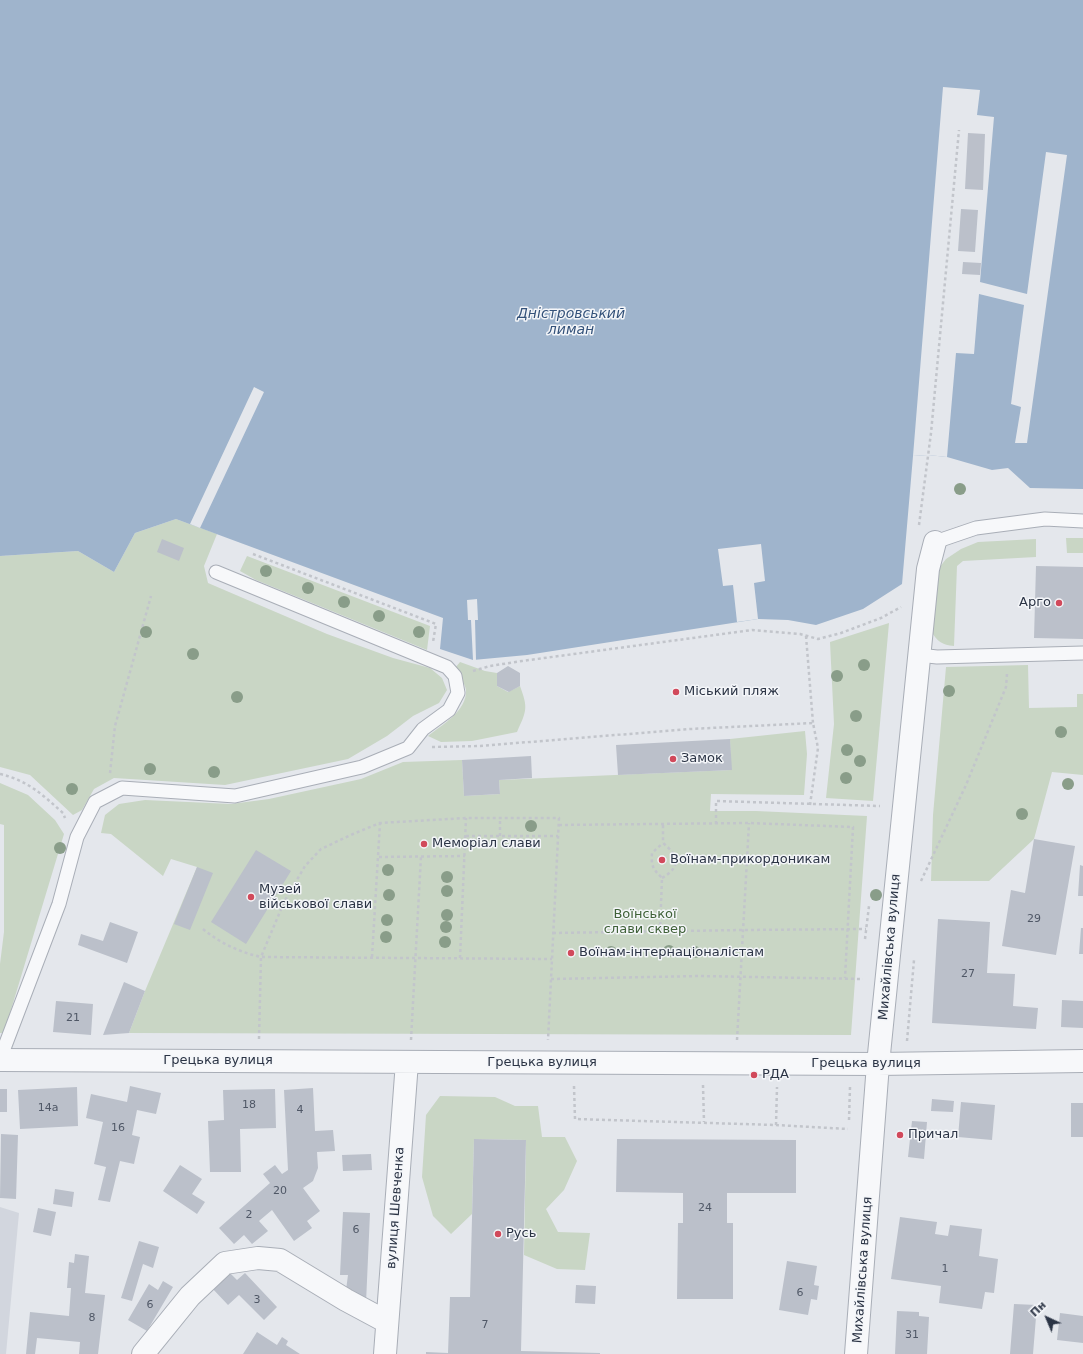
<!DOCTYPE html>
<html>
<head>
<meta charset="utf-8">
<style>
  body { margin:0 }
  #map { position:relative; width:1083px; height:1354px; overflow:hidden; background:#e4e7ec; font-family:"DejaVu Sans",sans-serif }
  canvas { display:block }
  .north { position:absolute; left:1027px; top:1298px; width:40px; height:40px; -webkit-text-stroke:3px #f4f6f9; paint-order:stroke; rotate:316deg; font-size:11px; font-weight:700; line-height:16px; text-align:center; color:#2b3445 }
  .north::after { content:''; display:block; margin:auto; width:14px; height:18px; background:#2b3445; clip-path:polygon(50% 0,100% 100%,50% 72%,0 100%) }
</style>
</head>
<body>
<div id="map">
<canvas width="1083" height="1354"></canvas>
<div class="north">Пн</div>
</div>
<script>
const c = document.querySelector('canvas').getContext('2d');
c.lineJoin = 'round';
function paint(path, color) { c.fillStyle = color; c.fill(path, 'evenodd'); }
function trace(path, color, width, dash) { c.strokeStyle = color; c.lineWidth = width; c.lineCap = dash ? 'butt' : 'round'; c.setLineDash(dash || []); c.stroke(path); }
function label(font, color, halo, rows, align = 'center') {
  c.font = font + ' "DejaVu Sans",sans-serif'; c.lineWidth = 3; c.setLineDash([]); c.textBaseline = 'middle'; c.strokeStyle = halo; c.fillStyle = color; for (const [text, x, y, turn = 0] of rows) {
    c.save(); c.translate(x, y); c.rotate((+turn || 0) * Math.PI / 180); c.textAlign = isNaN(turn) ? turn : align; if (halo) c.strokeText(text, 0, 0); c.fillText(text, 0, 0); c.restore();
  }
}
paint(new Path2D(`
  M 0,1207 L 19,1213 L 6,1354 L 0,1354 Z`), '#d2d6de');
paint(new Path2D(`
  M 176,519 L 217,534 L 204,566 L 208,583 L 327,634 L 393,658 L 430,668 L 442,678 L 447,690 L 439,703 L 413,716 L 387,736 L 348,759 L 225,785 L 114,778 L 94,789 L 82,810 L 73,815 L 30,775 L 0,767 L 0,556 L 78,551 L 114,572 L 135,533 Z
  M 1066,538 L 1083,538 L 1083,553 L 1067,553 Z
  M 1036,539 L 1036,557 L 963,561 L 957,566 L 954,646 C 942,645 937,641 931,631 L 936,572 L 946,559 L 961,549 L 978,542 Z
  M 247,556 L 430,626 L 427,650 L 256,580 L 240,571 Z
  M 889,623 L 873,801 L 826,798 L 834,724 L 830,642 Z
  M 460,662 L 485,671 L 497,673 L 497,686 L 508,692 L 520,686 C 528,708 527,710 517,732 L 472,741 L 441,742 L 428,736 C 443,724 467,711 466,690 C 465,683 458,674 455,668 Z
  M 1028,665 L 1029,708 L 1077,707 L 1077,694 L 1083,694 L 1083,775 L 1052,772 L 1034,839 L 989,881 L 931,881 L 933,815 L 946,667 Z
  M 805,731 L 807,754 L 804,795 L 711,794 L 710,811 L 756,811 L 867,816 L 851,1035 L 129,1033 L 145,991 L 197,867 L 171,859 L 163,876 L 111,834 L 101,833 L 105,815 L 119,804 L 145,800 L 231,804 L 269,799 L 361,779 L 403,762 L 462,760 L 464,796 L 500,794 L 499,780 L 731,770 L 730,739 Z
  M 0,783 L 28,795 L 55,820 L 64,834 L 4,1033 L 0,1033 L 0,964 L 4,932 L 4,825 L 0,824 Z
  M 440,1096 L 495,1097 L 515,1106 L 538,1106 L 542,1137 L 565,1137 L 577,1161 L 564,1190 L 546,1209 L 558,1232 L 590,1233 L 585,1270 L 557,1269 L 524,1255 L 526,1140 L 474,1139 L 472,1214 L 451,1234 L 433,1216 L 422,1177 L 426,1115 Z`), '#c9d6c5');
paint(new Path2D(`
  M 0,0 L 1083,0 L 1083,489 L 1030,488 L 1008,468 L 992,470 L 947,457 L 928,455 L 913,456 L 902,584 L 863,609 L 816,625 L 788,620 L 758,619 L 527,655 L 473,660 L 440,649 L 443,618 L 176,519 L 135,533 L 114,572 L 78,551 L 0,556 Z`), '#9fb4cc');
paint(new Path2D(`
  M 943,87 L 980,90 L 977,115 L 994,117 L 980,282 L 1027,294 L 1046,152 L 1067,155 L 1027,443 L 1015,443 L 1021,407 L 1011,404 L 1024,305 L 979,294 L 974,354 L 956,353 L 947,457 L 928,455 L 913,456 Z
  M 254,387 L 264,392 L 200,528 L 190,524 Z
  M 761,544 L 765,581 L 754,583 L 758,619 L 737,622 L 733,585 L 723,586 L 718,549 Z
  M 477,599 L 478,620 L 475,620 L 476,660 L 473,660 L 471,620 L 468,620 L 467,600 Z`), '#e4e7ec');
paint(new Path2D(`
  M 968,133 L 985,134 L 983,190 L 965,189 Z
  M 961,209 L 978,210 L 975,252 L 958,251 Z
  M 963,262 L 981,263 L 980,275 L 962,274 Z
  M 162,539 L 184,548 L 179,561 L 157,552 Z
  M 1036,566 L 1083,567 L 1083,639 L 1034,638 Z
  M 508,666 L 520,673 L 520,686 L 509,692 L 497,686 L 497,673 Z
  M 730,739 L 732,770 L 618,775 L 616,745 Z
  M 531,756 L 532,778 L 499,780 L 500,794 L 464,796 L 462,760 Z
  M 1034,839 L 1075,846 L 1056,955 L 1002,946 L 1011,890 L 1025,893 Z
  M 256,850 L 291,871 L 246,944 L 211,922 Z
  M 1080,865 L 1083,866 L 1083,896 L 1078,896 Z
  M 197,867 L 213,873 L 190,930 L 174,924 Z
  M 938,919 L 990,922 L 987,973 L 1015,974 L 1013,1006 L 1038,1008 L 1036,1029 L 932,1023 Z
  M 110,922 L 138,932 L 127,963 L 78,945 L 81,934 L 103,941 Z
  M 1081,928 L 1083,928 L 1083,954 L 1079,954 Z
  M 124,982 L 145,991 L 129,1033 L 103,1035 Z
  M 1062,1000 L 1083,1001 L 1083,1028 L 1061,1027 Z
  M 56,1001 L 93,1004 L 91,1035 L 53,1032 Z
  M 130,1086 L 161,1093 L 156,1114 L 137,1110 L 132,1135 L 140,1137 L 134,1164 L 120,1161 L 110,1202 L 98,1200 L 106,1167 L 94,1164 L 103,1122 L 86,1118 L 91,1094 L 127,1102 Z
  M 77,1087 L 78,1126 L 20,1129 L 18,1090 Z
  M 313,1088 L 315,1131 L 333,1130 L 335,1151 L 317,1152 L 318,1168 L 313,1181 L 303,1188 L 320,1211 L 307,1221 L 312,1228 L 294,1241 L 272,1210 L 259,1221 L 268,1231 L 252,1244 L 244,1235 L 234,1244 L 219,1228 L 270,1183 L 263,1174 L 275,1165 L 282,1174 L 288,1170 L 284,1090 Z
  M 0,1089 L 7,1089 L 7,1112 L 0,1112 Z
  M 275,1089 L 276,1128 L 240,1129 L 241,1172 L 210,1172 L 208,1121 L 224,1120 L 223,1090 Z
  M 932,1099 L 954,1101 L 953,1112 L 931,1111 Z
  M 961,1102 L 995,1105 L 992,1140 L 958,1137 Z
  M 1071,1103 L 1083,1103 L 1083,1137 L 1071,1137 Z
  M 912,1121 L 927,1122 L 924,1159 L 908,1157 Z
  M 1,1134 L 18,1135 L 16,1199 L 0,1198 Z
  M 474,1139 L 526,1140 L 521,1351 L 600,1353 L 600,1354 L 426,1354 L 426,1352 L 448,1353 L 450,1297 L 470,1297 Z
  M 617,1139 L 796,1140 L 796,1193 L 727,1193 L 727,1223 L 733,1223 L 733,1299 L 677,1299 L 678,1223 L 683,1223 L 683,1193 L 616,1192 Z
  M 371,1154 L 372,1170 L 343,1171 L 342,1155 Z
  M 180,1165 L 202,1179 L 192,1194 L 205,1202 L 197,1214 L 163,1191 Z
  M 55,1189 L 74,1192 L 72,1207 L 53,1204 Z
  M 38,1208 L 56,1212 L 51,1236 L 33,1232 Z
  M 343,1212 L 370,1213 L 366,1303 L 346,1290 L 348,1275 L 340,1275 Z
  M 900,1217 L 937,1222 L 935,1234 L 948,1236 L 950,1225 L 982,1229 L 979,1256 L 998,1259 L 994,1293 L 985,1292 L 982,1309 L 939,1303 L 941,1286 L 891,1279 Z
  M 139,1241 L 159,1247 L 153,1268 L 143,1264 L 132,1301 L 121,1298 Z
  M 75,1254 L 89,1256 L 85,1293 L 105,1295 L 98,1354 L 79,1354 L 80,1342 L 37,1338 L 35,1354 L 26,1354 L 30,1312 L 69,1316 L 71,1288 L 67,1288 L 69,1262 L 74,1263 Z
  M 787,1261 L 817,1266 L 814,1285 L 819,1286 L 817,1300 L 811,1299 L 808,1315 L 779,1310 Z
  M 228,1271 L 237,1280 L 245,1273 L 277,1307 L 264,1320 L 239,1295 L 228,1305 L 211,1287 Z
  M 163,1281 L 173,1287 L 147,1331 L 128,1320 L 149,1284 L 158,1290 Z
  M 576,1285 L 596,1286 L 595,1304 L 575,1303 Z
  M 1014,1304 L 1037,1305 L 1033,1354 L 1010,1354 Z
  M 897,1311 L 919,1312 L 919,1316 L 929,1317 L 927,1354 L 895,1354 Z
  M 1060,1313 L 1083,1316 L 1083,1343 L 1057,1340 Z
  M 257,1332 L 277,1345 L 282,1337 L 288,1341 L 286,1345 L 300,1354 L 243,1354 Z`), '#bbc0ca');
const lane = new Path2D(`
  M 935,542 L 976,528 L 1045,519 L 1083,521
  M 919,655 L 937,657 L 1083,653
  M 0,1059 L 59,904 L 77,837 L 95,802 L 122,788 L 235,796 L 362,767 L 408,748 L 423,729 L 449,710 L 458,693 L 455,676 L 447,667 L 216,572`);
const street = new Path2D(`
  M 0,1060 L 878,1064 L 1083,1061
  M 143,1354 L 190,1296 L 225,1263 L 258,1258 L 280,1260 L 346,1300 L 387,1322
  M 385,1354 L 407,1062
  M 856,1354 L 878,1064 L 928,569 L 935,542`);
trace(lane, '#a9aeb7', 15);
trace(street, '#a9aeb7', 24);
trace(new Path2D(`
  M 919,525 L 931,433 L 959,130
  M 253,554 L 436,624 L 433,642
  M 806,636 L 813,723
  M 473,671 L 490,666 L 522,661 L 752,630 L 800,634 L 818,639 L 841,633 L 881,618 L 901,607
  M 432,747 L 480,746 L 690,729 L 813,723 L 818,748 L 810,805
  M 110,773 L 115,726 L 151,596
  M 0,774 C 27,780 43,795 63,813 L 65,818
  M 716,824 L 716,801 L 880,806
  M 559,825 L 749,823 L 853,827 L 845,978
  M 466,836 L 558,836
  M 500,836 L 500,818
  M 379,857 L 465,856
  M 662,878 C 681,867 679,856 663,843 L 663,824
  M 921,881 L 966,785 L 1006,687 L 1007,674
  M 203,929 C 220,943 239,952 261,957 L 552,959
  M 660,931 L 662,878 C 653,869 651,866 652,853 L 663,843
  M 553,933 L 743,930 L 866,929
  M 865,939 L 869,906
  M 372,957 L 380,823
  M 460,958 L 466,818
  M 551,979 L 699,976 L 863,979
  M 259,1039 L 261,957 L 284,902 L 305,866 L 321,849 L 353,834 L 380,823 L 466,818 L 559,818 L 548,1040
  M 411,1040 L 421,856
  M 737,1040 L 749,823
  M 907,1041 L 914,960
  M 703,1085 L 704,1122
  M 574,1086 L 575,1119 L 776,1125 L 848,1129
  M 849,1120 L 850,1087
  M 776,1125 L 777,1087`), '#c2c5cb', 2.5, [3, 3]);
trace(lane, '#f7f8fa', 13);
trace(street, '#f7f8fa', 22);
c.fillStyle = '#899d89';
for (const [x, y] of [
  [960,489],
  [266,571],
  [308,588],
  [344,602],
  [379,616],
  [146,632],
  [419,632],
  [193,654],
  [864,665],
  [837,676],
  [949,691],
  [237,697],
  [856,716],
  [1061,732],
  [847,750],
  [860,761],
  [150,769],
  [214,772],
  [846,778],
  [1068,784],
  [72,789],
  [1022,814],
  [531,826],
  [60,848],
  [388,870],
  [447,877],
  [447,891],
  [389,895],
  [876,895],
  [447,915],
  [387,920],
  [446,927],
  [386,937],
  [445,942],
  [669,951],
  [611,952],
  [695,952]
]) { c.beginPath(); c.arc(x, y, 6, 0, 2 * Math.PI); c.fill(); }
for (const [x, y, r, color] of [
  [1059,603,4,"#d1495b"],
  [676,692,4,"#d1495b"],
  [673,759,4,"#d1495b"],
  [424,844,4,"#d1495b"],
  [662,860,4,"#d1495b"],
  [251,897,4,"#d1495b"],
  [571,953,4,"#d1495b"],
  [754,1075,4,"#d1495b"],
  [900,1135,4,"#d1495b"],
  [498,1234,4,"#d1495b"]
]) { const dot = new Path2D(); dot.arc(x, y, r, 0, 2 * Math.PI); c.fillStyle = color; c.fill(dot); trace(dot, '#f4f6f9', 1.5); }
label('11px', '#4f5766', null, [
  ["29",1034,919],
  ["27",968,974],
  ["21",73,1018],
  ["18",249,1105],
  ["14а",48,1108],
  ["4",300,1110],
  ["16",118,1128],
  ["20",280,1191],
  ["24",705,1208],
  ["2",249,1215],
  ["6",356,1230],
  ["1",945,1269],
  ["6",800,1293],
  ["3",257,1300],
  ["6",150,1305],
  ["8",92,1318],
  ["7",485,1325],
  ["31",912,1335]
]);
label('13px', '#2b3445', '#f4f6f9', [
  ["Арго",1051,603,"right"],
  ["Міський пляж",684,692],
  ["Замок",681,759],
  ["Меморіал слави",432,844],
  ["Воїнам-прикордоникам",670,860],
  ["Музей",259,890],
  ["військової слави",259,905],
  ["Воїнам-інтернаціоналістам",579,953],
  ["РДА",762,1075],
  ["Причал",908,1135],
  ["Русь",506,1234]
], 'left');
label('13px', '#3f6138', '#f4f6f9', [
  ["Воїнської",645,915],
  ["слави сквер",645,930]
]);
label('13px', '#2b3445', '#f4f6f9', [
  ["Михайлівська вулиця",890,947,-85],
  ["Грецька вулиця",218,1061],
  ["Грецька вулиця",542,1063],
  ["Грецька вулиця",866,1064],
  ["вулиця Шевченка",396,1208,-86],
  ["Михайлівська вулиця",863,1270,-86]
]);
label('italic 14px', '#34527a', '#f4f6f9', [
  ["Дністровський",571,314],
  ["лиман",571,330]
]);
</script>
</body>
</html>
